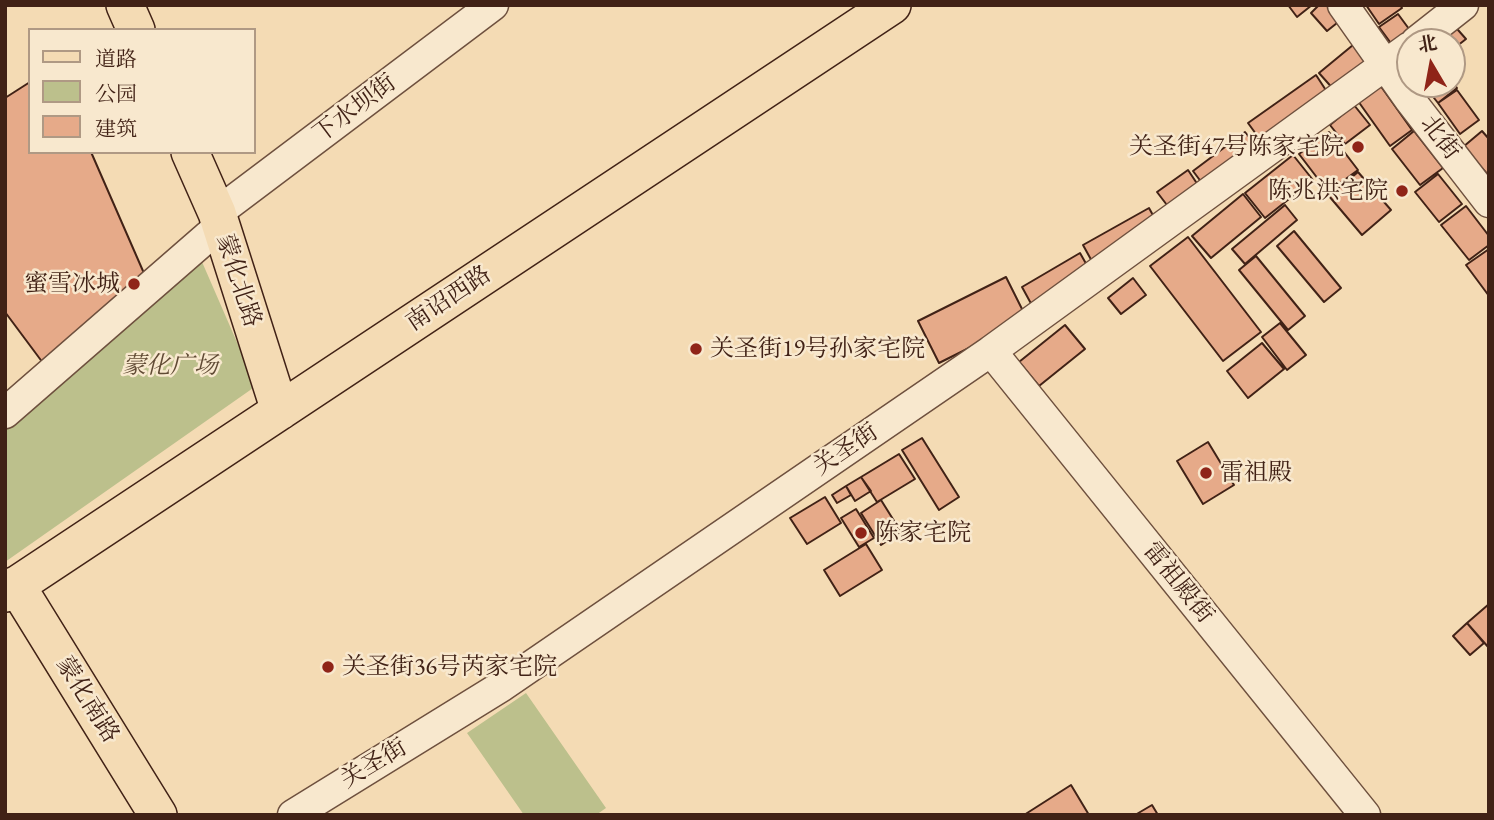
<!DOCTYPE html>
<html>
<head>
<meta charset="utf-8">
<style>
  body { margin:0 }
  #map { position:relative; width:1494px; height:820px; overflow:hidden; background:#f4dbb4; font-family:"EB Garamond","Noto Serif SC",serif }
  canvas { display:block }
  .frame { position:absolute; inset:0; border:7px solid #412216; pointer-events:none }
  .legend { position:absolute; left:28px; top:28px; width:228px; height:126px; box-sizing:border-box; background:#f8e8ce; border:2px solid #af9984; margin:0; padding:9px 12px; list-style:none; font-size:21px; color:#412216 }
  .legend li { display:flex; align-items:center; gap:14px; height:35px }
  .legend b { width:35px; border:2px solid #af9984 }
  .north { position:absolute; left:1396px; top:28px; width:70px; height:70px; box-sizing:border-box; background:#f8e8ce; border:2px solid #af9984; border-radius:50%; rotate:350deg; font-size:19px; font-weight:700; line-height:28px; text-align:center; color:#412216 }
  .north::after { content:''; display:block; margin:auto; width:24px; height:32px; background:#8f2418; clip-path:polygon(50% 0,100% 100%,50% 72%,0 100%) }
</style>
</head>
<body>
<div id="map">
<canvas width="1494" height="820"></canvas>
<div class="frame"></div>
<ul class="legend">
<li><b style="height:9px;background:#f4dbb4"></b>道路</li>
<li><b style="height:19px;background:#bcc08c"></b>公园</li>
<li><b style="height:19px;background:#e6aa89"></b>建筑</li>
</ul>
<div class="north">北</div>
</div>
<script>
const c = document.querySelector('canvas').getContext('2d');
c.lineJoin = 'round';
function paint(path, color) { c.fillStyle = color; c.fill(path, 'evenodd'); }
function trace(path, color, width, dash) { c.strokeStyle = color; c.lineWidth = width; c.lineCap = dash ? 'butt' : 'round'; c.setLineDash(dash || []); c.stroke(path); }
function label(font, color, halo, rows, align = 'center') {
  c.font = font + ' "EB Garamond","Noto Serif SC",serif'; c.lineWidth = 5; c.setLineDash([]); c.textBaseline = 'middle'; c.strokeStyle = halo; c.fillStyle = color; for (const [text, x, y, turn = 0] of rows) {
    c.save(); c.translate(x, y); c.rotate((+turn || 0) * Math.PI / 180); c.textAlign = isNaN(turn) ? turn : align; if (halo) c.strokeText(text, 0, 0); c.fillText(text, 0, 0); c.restore();
  }
}
paint(new Path2D(`
  M 199,255 L 256,386 L 5,562 L 5,424 Z
  M 526,693 L 606,808 L 596,815 L 524,815 L 467,733 Z`), '#bcc08c');
const building = new Path2D(`
  M 1288,5 L 1312,5 L 1297,17 Z
  M 1319,5 L 1330,5 L 1342,19 L 1327,31 L 1311,13 Z
  M 1366,5 L 1400,5 L 1402,8 L 1379,24 Z
  M 1398,14 L 1412,33 L 1393,46 L 1379,27 Z
  M 1451,22 L 1466,39 L 1452,50 L 1452,42 L 1427,42 Z
  M 1353,45 L 1368,63 L 1335,91 L 1319,73 Z
  M 1316,75 L 1331,98 L 1264,145 L 1248,123 Z
  M 1452,81 L 1457,88 L 1438,103 L 1423,84 L 1452,84 Z
  M 30,82 L 30,152 L 91,152 L 150,287 L 46,367 L 5,312 L 5,98 Z
  M 1380,85 L 1412,130 L 1390,146 L 1358,101 Z
  M 1457,90 L 1479,120 L 1460,134 L 1438,103 Z
  M 1354,105 L 1370,125 L 1345,144 L 1330,125 Z
  M 1414,131 L 1443,168 L 1420,185 L 1392,149 Z
  M 1482,131 L 1489,139 L 1489,176 L 1463,147 Z
  M 1245,132 L 1261,152 L 1208,191 L 1193,171 Z
  M 1329,132 L 1358,170 L 1328,192 L 1299,154 Z
  M 1293,155 L 1313,180 L 1265,218 L 1245,193 Z
  M 1188,170 L 1200,188 L 1170,209 L 1157,192 Z
  M 1358,172 L 1391,210 L 1362,235 L 1329,196 Z
  M 1438,174 L 1462,204 L 1439,222 L 1415,192 Z
  M 1243,194 L 1261,217 L 1211,258 L 1192,236 Z
  M 1285,205 L 1297,220 L 1245,264 L 1232,249 Z
  M 1466,206 L 1489,236 L 1489,245 L 1469,260 L 1441,225 Z
  M 1149,208 L 1160,228 L 1094,265 L 1083,245 Z
  M 1294,231 L 1341,288 L 1324,302 L 1277,246 Z
  M 1188,237 L 1261,332 L 1223,361 L 1150,266 Z
  M 1489,249 L 1489,296 L 1466,265 Z
  M 1080,253 L 1093,276 L 1034,309 L 1022,287 Z
  M 1256,256 L 1305,316 L 1288,330 L 1239,270 Z
  M 1006,277 L 1027,319 L 939,363 L 918,321 Z
  M 1133,278 L 1146,295 L 1121,314 L 1108,298 Z
  M 1280,323 L 1306,355 L 1287,370 L 1262,337 Z
  M 1065,325 L 1085,349 L 1039,386 L 1019,362 Z
  M 1262,343 L 1284,369 L 1248,398 L 1227,371 Z
  M 922,438 L 959,497 L 939,510 L 902,450 Z
  M 1208,442 L 1234,485 L 1203,504 L 1177,461 Z
  M 899,454 L 915,479 L 877,502 L 861,477 Z
  M 861,477 L 871,491 L 855,501 L 846,486 Z
  M 846,486 L 851,495 L 837,503 L 832,495 Z
  M 825,497 L 841,523 L 807,544 L 790,518 Z
  M 881,500 L 901,532 L 881,545 L 861,513 Z
  M 856,509 L 874,538 L 859,547 L 841,518 Z
  M 866,544 L 882,570 L 840,596 L 824,570 Z
  M 1489,604 L 1489,648 L 1467,623 Z
  M 1467,623 L 1484,643 L 1470,655 L 1453,636 Z
  M 1071,785 L 1089,815 L 1024,815 Z
  M 1152,805 L 1158,815 L 1135,815 Z`);
paint(building, '#e6aa89');
trace(building, '#412216', 2);
const minor = new Path2D(`
  M 1343,5 L 1410,100 L 1489,202
  M 1416,42 L 1463,5
  M 217,213 L 493,5
  M 991,351 L 1365,815
  M 5,413 L 221,225
  M 293,815 L 502,686 L 991,351 L 1410,47`);
const major = new Path2D(`
  M 125,5 L 136,30
  M 190,152 L 217,213 L 280,411
  M 16,585 L 158,815
  M 5,593 L 892,5`);
trace(minor, '#6e503e', 33);
trace(major, '#412216', 40);
trace(minor, '#f8e8ce', 30);
trace(major, '#f4dbb4', 37);
for (const [x, y, r, color] of [
  [1358,147,7,"#8f2418"],
  [1402,191,7,"#8f2418"],
  [134,284,7,"#8f2418"],
  [696,349,7,"#8f2418"],
  [1206,473,7,"#8f2418"],
  [861,533,7,"#8f2418"],
  [328,667,7,"#8f2418"]
]) { const dot = new Path2D(); dot.arc(x, y, r, 0, 2 * Math.PI); c.fillStyle = color; c.fill(dot); trace(dot, '#f8e8ce', 2.5); }
label('24px', '#412216', '#f8e8ce', [
  ["下水坝街",355,109,-37],
  ["北街",1440,138,52],
  ["蒙化北路",238,281,72],
  ["南诏西路",449,299,-34],
  ["关圣街",846,450,-34],
  ["雷祖殿街",1178,583,51],
  ["蒙化南路",87,700,58],
  ["关圣街",374,764,-31]
]);
label('24px', '#412216', '#f8e8ce', [
  ["关圣街47号陈家宅院",1344,147,"right"],
  ["陈兆洪宅院",1388,191,"right"],
  ["蜜雪冰城",120,284,"right"],
  ["关圣街19号孙家宅院",710,349],
  ["雷祖殿",1220,473],
  ["陈家宅院",875,533],
  ["关圣街36号芮家宅院",342,667]
], 'left');
label('italic 24px', '#604a34', '#f8e8ce', [
  ["蒙化广场",170,366]
]);
</script>
</body>
</html>
